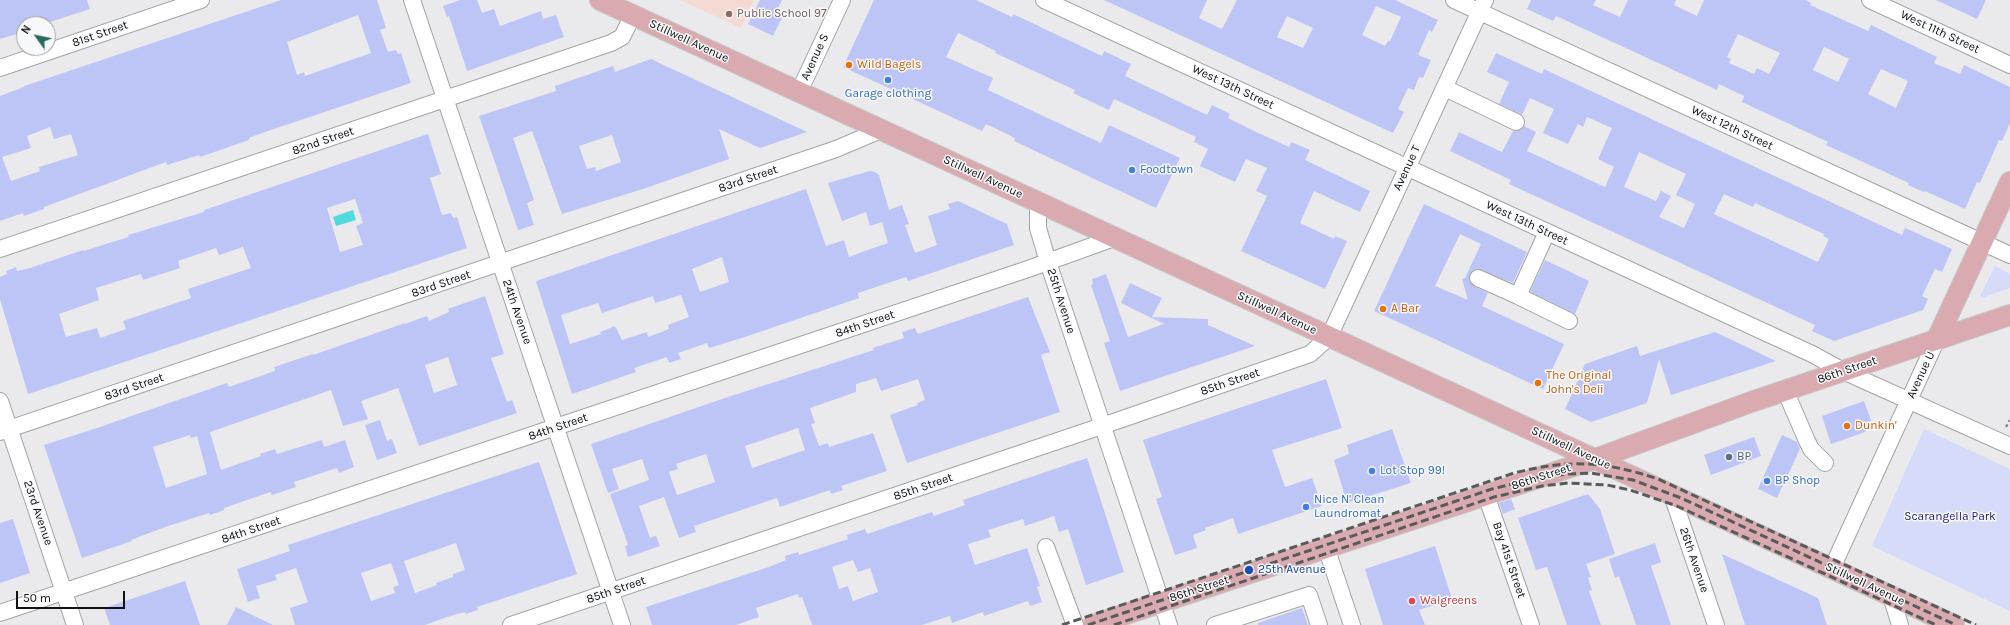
<!DOCTYPE html>
<html>
<head>
<meta charset="utf-8">
<style>
  body { margin:0 }
  #map { position:relative; width:2010px; height:625px; overflow:hidden; background:#eaeaed; font-family:Karla,sans-serif }
  canvas { display:block }
  .north { position:absolute; left:16px; top:16px; width:40px; height:40px; box-sizing:border-box; background:#f7f8fa; border:1px solid #9b9c9e; border-radius:50%; rotate:303deg; font-size:11px; font-weight:700; line-height:16px; text-align:center; color:#121213 }
  .north::after { content:''; display:block; margin:auto; width:14px; height:18px; background:#266a5d; clip-path:polygon(50% 0,100% 100%,50% 72%,0 100%) }
  .scale { position:absolute; left:16px; top:591px; width:109px; height:18px; box-sizing:border-box; border:2px solid #121213; border-top:0; padding-left:5px; font-size:12px; line-height:14px; white-space:nowrap; color:#121213; -webkit-text-stroke:3px #f7f8fa; paint-order:stroke }
</style>
</head>
<body>
<div id="map">
<canvas width="2010" height="625"></canvas>
<div class="north">N</div>
<div class="scale">50 m</div>
</div>
<script>
const c = document.querySelector('canvas').getContext('2d');
c.lineJoin = 'round';
function paint(path, color) { c.fillStyle = color; c.fill(path, 'evenodd'); }
function trace(path, color, width, dash) { c.strokeStyle = color; c.lineWidth = width; c.lineCap = dash ? 'butt' : 'round'; c.setLineDash(dash || []); c.stroke(path); }
function label(font, color, halo, rows, align = 'center') {
  c.font = font + ' Karla,sans-serif'; c.lineWidth = 3; c.setLineDash([]); c.textBaseline = 'middle'; c.strokeStyle = halo; c.fillStyle = color; for (const [text, x, y, turn = 0] of rows) {
    c.save(); c.translate(x, y); c.rotate((+turn || 0) * Math.PI / 180); c.textAlign = isNaN(turn) ? turn : align; if (halo) c.strokeText(text, 0, 0); c.fillText(text, 0, 0); c.restore();
  }
}
paint(new Path2D(`
  M 680,0 L 754,0 L 741,28 Z`), '#f4dad3');
paint(new Path2D(`
  M 1995,266 L 2010,274 L 2010,288 L 1982,298 L 1980,296 Z
  M 1924,429 L 2010,469 L 2010,611 L 1872,546 Z`), '#d6dbf9');
paint(new Path2D(`
  M 353,210 L 356,220 L 336,226 L 333,217 Z`), '#52d9dd');
paint(new Path2D(`
  M 0,0 L 87,0 L 90,9 L 44,24 L 24,24 L 24,32 L 0,39 Z
  M 281,0 L 377,0 L 386,28 L 380,30 L 388,52 L 396,50 L 398,54 L 401,53 L 411,83 L 262,133 L 249,138 L 249,140 L 200,157 L 199,155 L 167,165 L 166,162 L 44,207 L 44,209 L 24,216 L 23,213 L 0,221 L 0,96 L 24,87 L 24,86 ZM 358,15 L 371,53 L 305,76 L 304,72 L 297,75 L 287,42 ZM 50,127 L 54,139 L 71,134 L 78,155 L 39,167 L 40,171 L 11,181 L 2,157 L 31,148 L 27,136 Z
  M 460,0 L 477,0 L 482,13 L 494,9 L 500,26 L 541,11 L 543,19 L 556,15 L 564,37 L 467,71 L 449,16 L 447,17 L 443,6 Z
  M 760,0 L 782,0 L 776,12 L 783,16 L 773,36 L 748,24 Z
  M 874,0 L 976,0 L 1012,17 L 1013,14 L 1102,56 L 1104,51 L 1131,64 L 1125,76 L 1207,115 L 1212,105 L 1230,114 L 1228,118 L 1254,131 L 1289,147 L 1291,142 L 1310,150 L 1305,160 L 1370,191 L 1360,212 L 1314,191 L 1300,223 L 1334,239 L 1335,236 L 1347,241 L 1325,289 L 1241,251 L 1267,196 L 1256,191 L 1267,168 L 1246,159 L 1235,182 L 1200,166 L 1208,149 L 1194,142 L 1196,137 L 1114,99 L 1109,110 L 1073,93 L 1075,90 L 995,53 L 996,51 L 958,33 L 946,57 L 993,78 L 988,90 L 1101,143 L 1109,125 L 1180,158 L 1156,208 L 1014,141 L 1015,138 L 986,124 L 982,131 L 843,67 Z
  M 1104,0 L 1207,0 L 1199,18 L 1222,29 L 1237,0 L 1395,0 L 1438,20 L 1432,32 L 1429,30 L 1418,55 L 1431,60 L 1423,78 L 1419,77 L 1414,90 L 1408,88 L 1398,109 L 1404,112 L 1393,133 ZM 1376,6 L 1401,17 L 1390,41 L 1388,41 L 1385,46 L 1362,35 ZM 1287,16 L 1313,28 L 1303,48 L 1277,37 Z
  M 1531,0 L 1596,0 L 1593,5 L 1620,17 L 1628,0 L 1676,0 L 1674,5 L 1697,16 L 1704,0 L 1805,0 L 1811,3 L 1810,5 L 1868,31 L 1871,25 L 1937,57 L 1934,63 L 1960,74 L 1964,65 L 2010,87 L 2010,123 L 2002,141 L 1999,140 L 1980,183 L 1977,182 L 1965,209 L 1925,191 L 1924,192 L 1908,185 L 1909,183 L 1826,145 L 1828,142 L 1742,102 L 1744,96 L 1719,84 L 1717,90 L 1556,16 L 1553,21 L 1527,9 ZM 1738,34 L 1780,53 L 1769,74 L 1757,68 L 1754,74 L 1729,63 L 1731,59 L 1727,57 ZM 1824,47 L 1849,59 L 1838,82 L 1813,70 ZM 1881,69 L 1908,81 L 1896,108 L 1868,94 Z
  M 1936,0 L 1986,0 L 1977,19 Z
  M 1496,53 L 1542,74 L 1544,69 L 1563,78 L 1902,235 L 1905,228 L 1952,249 L 1942,272 L 1935,269 L 1922,296 L 1928,299 L 1923,310 L 1834,341 L 1812,331 L 1815,325 L 1509,184 L 1511,180 L 1450,151 L 1459,132 L 1502,152 L 1513,131 L 1521,130 L 1524,126 L 1536,132 L 1527,151 L 1605,187 L 1614,167 L 1598,159 L 1612,128 L 1587,117 L 1583,127 L 1578,124 L 1568,144 L 1543,133 L 1554,109 L 1530,98 L 1522,115 L 1499,104 L 1509,82 L 1487,72 ZM 1639,152 L 1686,174 L 1676,195 L 1695,204 L 1684,228 L 1659,217 L 1671,196 L 1661,191 L 1656,201 L 1624,187 ZM 1724,194 L 1753,207 L 1755,203 L 1824,234 L 1823,236 L 1829,239 L 1818,262 L 1714,214 Z
  M 651,59 L 807,132 L 760,148 L 719,129 L 729,159 L 643,189 L 562,214 L 532,131 L 513,138 L 534,200 L 527,203 L 534,225 L 518,230 L 479,116 L 556,91 L 555,86 L 613,66 L 615,72 ZM 612,135 L 621,162 L 596,171 L 595,167 L 587,169 L 579,146 Z
  M 428,134 L 441,174 L 430,178 L 442,215 L 451,213 L 453,218 L 457,217 L 467,248 L 28,394 L 0,299 L 0,277 L 7,274 L 6,271 L 16,267 L 17,271 L 30,268 L 83,250 L 84,251 L 109,243 L 129,237 L 128,235 L 204,212 L 204,210 ZM 355,199 L 363,223 L 356,226 L 363,245 L 340,252 L 327,208 ZM 243,247 L 251,268 L 188,289 L 191,298 L 123,321 L 126,329 L 100,338 L 97,328 L 66,337 L 59,314 L 99,300 L 96,288 L 141,274 L 143,280 L 180,268 L 178,261 L 216,248 L 219,255 Z
  M 870,171 L 875,172 L 879,175 L 889,210 L 902,205 L 909,224 L 905,225 L 915,253 L 937,245 L 928,216 L 950,209 L 948,204 L 958,201 L 1007,224 L 1014,245 L 908,281 L 906,277 L 858,293 L 859,298 L 745,337 L 709,348 L 707,343 L 678,353 L 681,359 L 669,363 L 667,357 L 634,368 L 636,372 L 572,394 L 536,281 L 806,189 L 826,246 L 844,240 L 849,257 L 862,252 L 888,243 L 882,222 L 870,226 L 866,212 L 842,221 L 828,183 ZM 722,257 L 729,282 L 700,292 L 692,269 ZM 681,295 L 689,317 L 668,325 L 669,329 L 648,337 L 647,332 L 622,340 L 615,326 L 600,332 L 601,334 L 570,344 L 561,315 L 598,303 L 602,313 L 653,296 L 655,303 Z
  M 1424,204 L 1527,252 L 1513,283 L 1477,269 L 1472,271 L 1469,279 L 1474,286 L 1488,293 L 1482,306 L 1564,344 L 1543,389 L 1374,311 ZM 1460,234 L 1481,244 L 1465,278 L 1462,279 L 1468,300 L 1435,286 Z
  M 1545,260 L 1589,281 L 1575,314 L 1530,292 Z
  M 1106,274 L 1128,337 L 1164,324 L 1121,303 L 1130,283 L 1162,298 L 1152,317 L 1208,319 L 1208,325 L 1255,346 L 1120,391 L 1104,343 L 1110,341 L 1091,285 L 1093,284 L 1092,279 Z
  M 485,296 L 504,354 L 491,358 L 507,402 L 512,400 L 517,413 L 419,446 L 398,388 L 361,401 L 368,419 L 343,426 L 331,390 L 210,432 L 221,470 L 261,456 L 260,454 L 275,449 L 277,454 L 322,440 L 324,447 L 345,440 L 354,467 L 339,473 L 337,468 L 294,482 L 296,487 L 272,495 L 270,492 L 224,508 L 224,510 L 210,515 L 209,513 L 165,527 L 131,540 L 132,541 L 82,558 L 44,445 L 94,429 L 227,383 L 229,387 L 275,371 L 274,367 L 313,354 L 313,355 L 405,323 L 405,324 L 427,316 L 429,321 L 449,312 L 448,309 ZM 448,357 L 457,385 L 434,393 L 425,365 ZM 190,435 L 191,438 L 197,436 L 207,474 L 166,488 L 153,447 Z
  M 1028,297 L 1050,352 L 1041,355 L 1060,412 L 907,463 L 890,415 L 918,405 L 917,403 L 925,400 L 918,379 L 881,391 L 876,378 L 856,384 L 856,392 L 810,408 L 815,423 L 811,424 L 819,446 L 828,443 L 829,447 L 873,433 L 887,471 L 841,486 L 843,490 L 831,494 L 830,490 L 780,507 L 777,498 L 694,526 L 696,532 L 679,538 L 664,497 L 639,506 L 650,538 L 656,536 L 660,546 L 628,557 L 625,546 L 628,545 L 610,494 L 649,480 L 642,459 L 612,469 L 619,489 L 608,493 L 591,444 L 722,399 L 874,350 L 873,348 L 904,338 L 902,332 L 915,328 L 918,334 ZM 798,428 L 805,450 L 752,468 L 745,446 ZM 706,454 L 715,482 L 677,495 L 669,472 L 678,469 L 676,464 Z
  M 1715,332 L 1776,361 L 1671,395 L 1659,359 L 1647,403 L 1591,422 L 1565,409 L 1585,364 L 1637,346 L 1640,356 Z
  M 1326,379 L 1342,428 L 1272,450 L 1285,487 L 1312,478 L 1322,506 L 1238,534 L 1233,518 L 1205,528 L 1206,530 L 1193,535 L 1197,548 L 1175,555 L 1156,499 L 1162,497 L 1143,440 Z
  M 1864,401 L 1871,420 L 1865,432 L 1831,444 L 1822,416 Z
  M 380,420 L 387,441 L 392,439 L 397,453 L 377,460 L 365,425 Z
  M 1392,429 L 1411,483 L 1347,503 L 1334,460 L 1349,454 L 1347,445 Z
  M 1782,435 L 1797,442 L 1800,449 L 1777,498 L 1758,489 Z
  M 1754,437 L 1761,456 L 1711,475 L 1704,455 Z
  M 1087,458 L 1124,572 L 1086,585 L 1068,529 L 1059,532 L 1054,516 L 1025,526 L 1023,519 L 988,530 L 991,537 L 968,544 L 975,565 L 1027,548 L 1040,586 L 1037,587 L 1042,602 L 1030,606 L 1028,601 L 984,616 L 983,612 L 952,623 L 950,616 L 922,625 L 812,625 L 802,597 L 799,598 L 798,594 L 756,608 L 759,617 L 736,625 L 652,625 L 646,607 L 769,567 L 786,560 L 785,556 L 798,552 L 799,555 L 848,539 L 847,535 L 865,529 L 867,534 L 932,512 L 934,516 L 965,505 L 963,500 ZM 853,560 L 858,572 L 870,568 L 878,592 L 853,601 L 848,586 L 839,589 L 832,567 Z
  M 539,462 L 577,574 L 477,607 L 478,610 L 466,614 L 465,612 L 447,617 L 425,625 L 295,625 L 290,608 L 308,602 L 296,568 L 275,575 L 277,580 L 256,586 L 260,598 L 248,602 L 237,569 L 290,551 L 288,545 ZM 456,543 L 465,570 L 453,574 L 453,577 L 436,583 L 437,585 L 415,593 L 404,561 ZM 391,563 L 399,585 L 393,587 L 395,593 L 371,601 L 361,573 Z
  M 1588,494 L 1600,509 L 1615,554 L 1586,564 L 1591,577 L 1588,578 L 1592,590 L 1589,591 L 1601,625 L 1567,625 L 1547,567 L 1536,570 L 1518,518 Z
  M 1511,499 L 1515,509 L 1503,514 L 1499,503 Z
  M 13,519 L 30,573 L 0,583 L 0,523 Z
  M 1655,543 L 1661,562 L 1651,566 L 1671,625 L 1636,625 L 1619,576 L 1615,578 L 1609,559 Z
  M 1435,546 L 1452,599 L 1419,610 L 1425,625 L 1383,625 L 1365,569 Z
  M 1722,554 L 1818,598 L 1827,625 L 1745,625 Z
  M 185,581 L 200,625 L 110,625 L 104,608 Z
  M 236,607 L 273,625 L 227,625 Z
  M 1302,608 L 1308,625 L 1258,625 L 1258,623 Z`), '#bdc5f6');
const minor = new Path2D(`
  M 412,0 L 622,625
  M 1044,0 L 1812,354 L 1843,371 L 2010,446
  M 1454,0 L 2010,255
  M 1870,0 L 2010,65
  M 0,68 L 201,0
  M 1445,88 L 1516,122
  M 799,92 L 842,0
  M 1038,203 L 1038,228 L 1048,262 L 1169,625
  M 0,249 L 611,43 L 622,37 L 633,15
  M 1478,278 L 1518,296 L 1547,232
  M 1518,296 L 1569,321
  M 1785,390 L 1807,441 L 1811,449 L 1825,463
  M 0,401 L 75,625
  M 0,432 L 836,149 L 881,130
  M 1486,495 L 1531,625
  M 1672,495 L 1716,625
  M 1046,547 L 1075,625
  M 1326,547 L 1352,625
  M 1832,568 L 1937,339
  M 1891,596 L 1900,625
  M 0,613 L 1028,269 L 1114,238
  M 511,625 L 1102,426 L 1310,354 L 1329,337 L 1485,0
  M 1215,625 L 1309,595 L 1319,625`);
const major = new Path2D(`
  M 600,0 L 1954,625
  M 1937,339 L 2010,182
  M 1093,625 L 1595,459 L 1751,402 L 2010,315`);
trace(minor, '#a2a3a5', 18);
trace(major, '#c6c6c6', 22);
trace(new Path2D(`
  M 2006,427 L 2010,420`), '#89898b', 2.5, [3, 3]);
trace(minor, '#fff', 16);
trace(major, '#d9abb0', 20);
trace(new Path2D(`
  M 1062,625 L 1514,473 C 1569,459 1604,461 1658,479 L 1976,625
  M 1088,625 L 1492,489 L 1540,477 L 1568,474 L 1591,473 L 1633,480 L 1681,498 L 1956,625
  M 1114,625 L 1494,497 L 1542,486 L 1568,483 L 1607,485 L 1630,490 L 1677,506 L 1936,625`), '#5a5a5b', 3, [8, 4]);
for (const [x, y, r, color] of [
  [729,14,4,"#8d6e63"],
  [849,65,4,"#e8710a"],
  [888,80,4,"#3f7fe0"],
  [1132,170,4,"#3f7fe0"],
  [1383,309,4,"#e8710a"],
  [1538,383,4,"#e8710a"],
  [1847,426,4,"#e8710a"],
  [1729,457,4,"#5c6f8a"],
  [1372,471,4,"#3f7fe0"],
  [1767,481,4,"#3f7fe0"],
  [1306,507,4,"#3f7fe0"],
  [1249,570,5,"#1a4fb4"],
  [1412,601,4,"#e0444e"]
]) { const dot = new Path2D(); dot.arc(x, y, r, 0, 2 * Math.PI); c.fillStyle = color; c.fill(dot); trace(dot, '#f7f8fa', 1.5); }
label('12px', '#785e54', '#f7f8fa', [
  ["Public School 97",737,14]
], 'left');
label('12px', '#121213', '#f7f8fa', [
  ["West 11th Street",1940,32,25],
  ["81st Street",100,34,-19],
  ["Stillwell Avenue",689,41,25],
  ["Avenue S",815,57,-65],
  ["West 13th Street",1233,87,25],
  ["West 12th Street",1732,128,25],
  ["82nd Street",323,141,-19],
  ["Avenue T",1407,168,-65],
  ["Stillwell Avenue",983,177,25],
  ["83rd Street",748,179,-19],
  ["West 13th Street",1527,223,25],
  ["83rd Street",441,284,-19],
  ["25th Avenue",1061,301,72],
  ["24th Avenue",517,312,71],
  ["Stillwell Avenue",1277,313,25],
  ["84th Street",865,324,-19],
  ["86th Street",1847,370,-19],
  ["Avenue U",1921,375,-65],
  ["85th Street",1230,382,-19],
  ["83rd Street",134,387,-19],
  ["84th Street",558,427,-19],
  ["Stillwell Avenue",1571,448,25],
  ["86th Street",1541,477,-18],
  ["85th Street",923,487,-19],
  ["23rd Avenue",38,513,71],
  ["84th Street",251,530,-19],
  ["Bay 41st Street",1509,560,71],
  ["26th Avenue",1694,560,71],
  ["Stillwell Avenue",1865,584,25],
  ["86th Street",1199,589,-18],
  ["85th Street",616,590,-19]
]);
label('12px', '#c56008', '#f7f8fa', [
  ["Wild Bagels",857,65],
  ["A Bar",1391,309],
  ["The Original",1546,376],
  ["John's Deli",1546,390],
  ["Dunkin'",1855,426]
], 'left');
label('12px', '#366cbe', '#f7f8fa', [
  ["Garage clothing",888,94,"center"],
  ["Foodtown",1140,170],
  ["Lot Stop 99!",1380,471],
  ["BP Shop",1775,481],
  ["Nice N' Clean",1314,500],
  ["Laundromat",1314,514]
], 'left');
label('12px', '#4e5e75', '#f7f8fa', [
  ["BP",1737,457]
], 'left');
label('12px', '#221872', '#f7f8fa', [
  ["Scarangella Park",1950,517]
]);
label('12px', '#164399', '#f7f8fa', [
  ["25th Avenue",1258,570]
], 'left');
label('12px', '#be3a42', '#f7f8fa', [
  ["Walgreens",1420,601]
], 'left');
</script>
</body>
</html>
